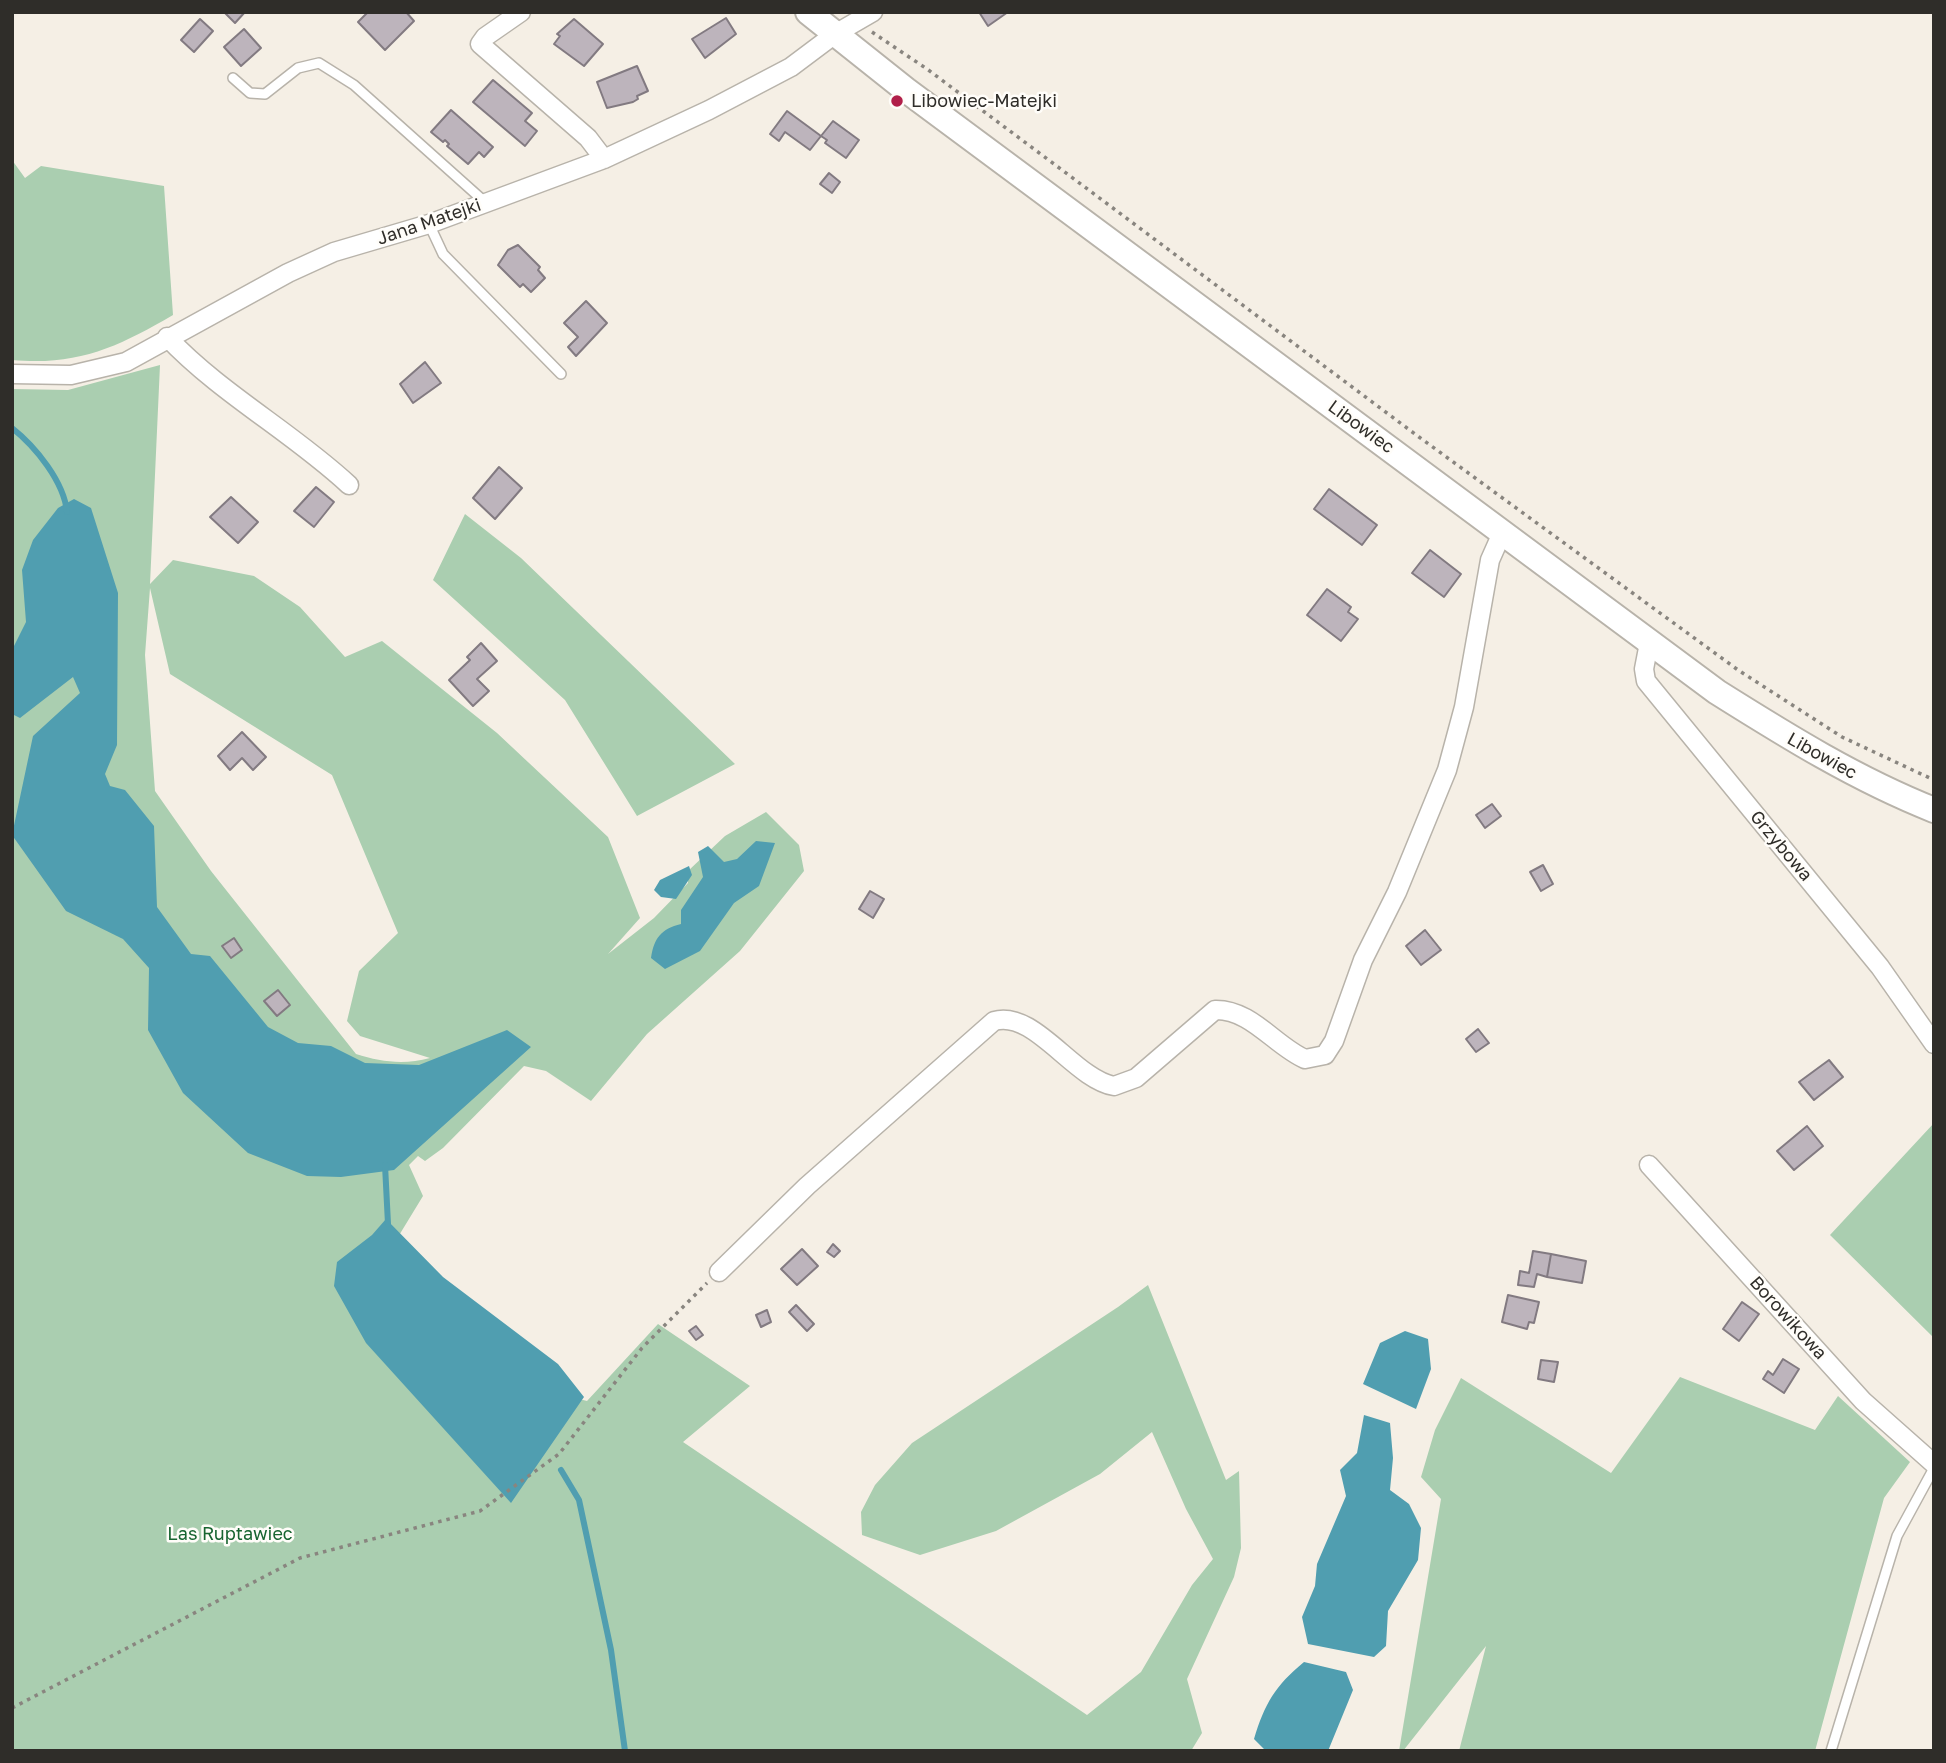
<!DOCTYPE html>
<html>
<head>
<meta charset="utf-8">
<style>
  body { margin:0 }
  #map { position:relative; width:1946px; height:1763px; overflow:hidden; background:#f5efe5; font-family:"Golos Text",sans-serif }
  canvas { display:block }
  .frame { position:absolute; inset:0; border:14px solid #2f2d29; pointer-events:none }
</style>
</head>
<body>
<div id="map">
<canvas width="1946" height="1763"></canvas>
<div class="frame"></div>
</div>
<script>
const c = document.querySelector('canvas').getContext('2d');
c.lineJoin = 'round';
function paint(path, color) { c.fillStyle = color; c.fill(path, 'evenodd'); }
function trace(path, color, width, dash) { c.strokeStyle = color; c.lineWidth = width; c.lineCap = dash ? 'butt' : 'round'; c.setLineDash(dash || []); c.stroke(path); }
function label(font, color, halo, rows, align = 'center') {
  c.font = font + ' "Golos Text",sans-serif'; c.lineWidth = 5; c.setLineDash([]); c.textBaseline = 'middle'; c.strokeStyle = halo; c.fillStyle = color; for (const [text, x, y, turn = 0] of rows) {
    c.save(); c.translate(x, y); c.rotate((+turn || 0) * Math.PI / 180); c.textAlign = isNaN(turn) ? turn : align; if (halo) c.strokeText(text, 0, 0); c.fillText(text, 0, 0); c.restore();
  }
}
paint(new Path2D(`
  M 12,160 L 25,178 L 41,166 L 164,186 L 173,315 C 118,347 78,366 12,360 Z
  M 160,365 L 150,584 L 173,560 L 254,576 L 300,607 L 345,657 L 382,641 L 497,733 L 608,837 L 640,918 L 608,954 L 654,918 L 688,883 L 688,871 L 725,836 L 766,812 L 799,845 L 804,871 L 740,951 L 647,1034 L 591,1101 L 546,1071 L 524,1066 L 443,1148 L 425,1161 L 418,1156 L 409,1165 L 423,1196 L 398,1237 L 564,1395 L 587,1401 L 658,1324 L 750,1386 L 683,1442 L 1087,1715 L 1141,1672 L 1192,1585 L 1213,1559 L 1186,1509 L 1152,1432 L 1100,1474 L 996,1531 L 920,1555 L 862,1535 L 861,1512 L 875,1485 L 912,1443 L 1118,1307 L 1148,1285 L 1226,1480 L 1239,1471 L 1241,1548 L 1234,1577 L 1187,1679 L 1202,1733 L 1191,1751 L 12,1751 L 12,389 L 68,390 ZM 150,588 L 170,674 L 332,775 L 398,933 L 359,971 L 347,1021 L 360,1036 L 430,1058 C 404,1065 381,1062 356,1054 L 211,871 L 155,791 L 145,655 Z
  M 465,514 L 521,558 L 735,764 L 637,816 L 565,700 L 433,580 Z
  M 1934,1123 L 1934,1338 L 1830,1235 Z
  M 1680,1377 L 1815,1430 L 1838,1396 L 1910,1462 L 1884,1498 L 1815,1751 L 1459,1751 L 1486,1646 L 1403,1751 L 1399,1751 L 1441,1499 L 1421,1477 L 1435,1430 L 1461,1378 L 1611,1473 Z`), '#aaceb0');
paint(new Path2D(`
  M 74,499 L 91,508 L 118,593 L 117,745 L 105,774 L 110,786 L 125,790 L 154,826 L 157,907 L 191,954 L 210,956 L 268,1027 L 298,1043 L 331,1046 L 365,1063 L 419,1065 L 507,1030 L 531,1047 L 394,1170 L 341,1177 L 307,1176 L 248,1153 L 183,1093 L 148,1030 L 149,968 L 123,939 L 66,911 L 12,835 L 33,736 L 80,693 L 73,677 L 20,718 L 12,714 L 12,650 L 26,622 L 22,570 L 33,540 L 58,508 Z
  M 756,841 L 775,843 L 759,886 L 734,903 L 700,951 L 665,969 L 651,958 C 654,938 661,929 681,924 L 681,910 L 703,877 L 698,852 L 708,846 L 724,862 L 737,859 Z
  M 689,866 L 692,875 L 676,899 L 661,897 L 654,890 L 660,880 Z
  M 386,1219 L 443,1277 L 558,1364 L 584,1397 L 511,1503 L 366,1343 L 334,1286 L 337,1262 L 372,1235 Z
  M 1405,1331 L 1428,1339 L 1431,1369 L 1416,1409 L 1363,1384 L 1380,1343 Z
  M 1364,1415 L 1390,1423 L 1393,1458 L 1390,1490 L 1409,1504 L 1421,1528 L 1418,1560 L 1388,1611 L 1386,1646 L 1374,1657 L 1308,1644 L 1302,1617 L 1315,1586 L 1317,1564 L 1346,1496 L 1340,1470 L 1357,1453 Z
  M 1304,1662 L 1346,1672 L 1353,1690 L 1328,1751 L 1266,1751 L 1254,1739 C 1265,1703 1275,1686 1304,1662 Z`), '#509eb0');
trace(new Path2D(`
  M 12,428 C 36,447 64,482 67,512
  M 385,1165 L 388,1224
  M 561,1470 L 579,1500 L 611,1650 L 625,1751`), '#509eb0', 6);
const building = new Path2D(`
  M 224,12 L 245,12 L 235,23 Z
  M 368,12 L 406,12 L 414,21 L 385,50 L 358,22 Z
  M 979,12 L 1008,12 L 988,26 Z
  M 726,18 L 736,34 L 705,58 L 692,39 Z
  M 200,19 L 213,31 L 194,52 L 181,40 Z
  M 574,19 L 603,44 L 584,66 L 554,44 L 560,36 L 557,34 Z
  M 244,29 L 261,48 L 241,66 L 224,47 Z
  M 637,66 L 648,91 L 637,96 L 638,99 L 633,102 L 607,108 L 597,82 Z
  M 493,80 L 532,113 L 525,121 L 537,131 L 525,146 L 473,102 Z
  M 451,110 L 493,147 L 484,157 L 479,152 L 468,164 L 447,146 L 449,144 L 445,140 L 443,142 L 431,132 Z
  M 787,111 L 821,136 L 810,150 L 785,132 L 779,141 L 770,134 Z
  M 833,121 L 859,140 L 846,158 L 825,143 L 827,140 L 821,136 Z
  M 829,173 L 840,182 L 832,193 L 820,184 Z
  M 518,245 L 540,267 L 538,270 L 545,278 L 531,292 L 523,284 L 520,287 L 498,265 L 508,250 Z
  M 586,301 L 607,323 L 576,356 L 568,347 L 578,337 L 564,323 Z
  M 425,362 L 441,383 L 413,403 L 400,384 Z
  M 499,467 L 522,488 L 495,519 L 473,498 Z
  M 316,487 L 334,502 L 314,527 L 294,511 Z
  M 1329,489 L 1377,525 L 1362,545 L 1314,509 Z
  M 231,497 L 258,522 L 238,543 L 210,517 Z
  M 1430,550 L 1461,574 L 1444,597 L 1412,573 Z
  M 1327,589 L 1351,607 L 1348,612 L 1358,619 L 1341,641 L 1307,615 Z
  M 481,643 L 497,661 L 477,679 L 489,691 L 473,706 L 449,680 L 470,660 L 467,657 Z
  M 242,732 L 266,757 L 253,770 L 242,758 L 230,770 L 218,756 Z
  M 1492,804 L 1501,816 L 1485,828 L 1476,815 Z
  M 1543,865 L 1553,884 L 1541,891 L 1530,872 Z
  M 870,891 L 884,899 L 873,918 L 859,909 Z
  M 1425,930 L 1441,950 L 1421,965 L 1406,946 Z
  M 234,938 L 242,950 L 231,958 L 222,946 Z
  M 278,990 L 290,1005 L 277,1016 L 264,1001 Z
  M 1478,1029 L 1489,1043 L 1476,1052 L 1466,1039 Z
  M 1829,1060 L 1843,1077 L 1814,1100 L 1799,1082 Z
  M 1807,1126 L 1823,1146 L 1794,1170 L 1777,1151 Z
  M 833,1244 L 840,1251 L 834,1257 L 827,1252 Z
  M 802,1249 L 818,1266 L 797,1285 L 781,1269 Z
  M 1533,1251 L 1551,1254 L 1547,1277 L 1537,1274 L 1534,1287 L 1518,1285 L 1520,1271 L 1529,1273 Z
  M 1551,1254 L 1586,1261 L 1582,1283 L 1547,1277 Z
  M 1508,1295 L 1539,1302 L 1534,1323 L 1529,1322 L 1527,1329 L 1502,1322 Z
  M 1742,1302 L 1759,1314 L 1739,1341 L 1723,1329 Z
  M 796,1305 L 814,1324 L 807,1331 L 789,1312 Z
  M 767,1310 L 771,1322 L 761,1327 L 756,1315 Z
  M 696,1326 L 703,1335 L 696,1340 L 689,1331 Z
  M 1783,1359 L 1799,1369 L 1784,1393 L 1763,1379 L 1768,1371 L 1773,1375 Z
  M 1541,1360 L 1558,1362 L 1554,1382 L 1538,1379 Z`);
paint(building, '#bdb4bc');
trace(building, '#827a81', 2);
const lane = new Path2D(`
  M 233,78 L 250,93 L 265,94 L 298,68 L 319,63 L 354,85 L 486,203
  M 429,224 L 443,254 L 561,374
  M 1831,1751 L 1897,1536 L 1934,1468`);
const street = new Path2D(`
  M 521,12 L 485,37 L 480,44 L 588,138 L 604,159
  M 167,337 C 221,394 292,432 349,485
  M 12,374 L 71,375 L 126,362 L 288,273 L 334,252 L 429,224 L 604,159 L 709,110 L 791,67 L 835,34 L 873,12
  M 1649,643 L 1644,669 L 1646,681 L 1880,967 L 1934,1044
  M 1649,1165 L 1863,1401 L 1934,1464
  M 719,1272 L 807,1186 L 994,1021 C 1034,1009 1074,1079 1114,1086 L 1136,1078 L 1215,1010 C 1251,1009 1275,1046 1305,1059 L 1325,1055 L 1334,1041 L 1363,960 L 1397,892 L 1447,770 L 1464,707 L 1490,560 L 1502,533`);
const secondary = new Path2D(`
  M 808,12 L 906,90 L 1717,692 C 1787,736 1856,779 1934,810`);
trace(lane, '#b8b3aa', 12);
trace(street, '#b8b3aa', 21);
trace(secondary, '#b8b3aa', 28);
trace(new Path2D(`
  M 872,32 L 927,69 L 1419,437 L 1738,670 L 1842,737 L 1934,780
  M 12,1708 L 300,1558 L 480,1511 L 559,1454 L 642,1348 L 707,1283`), '#89857f', 3.5, [3.5, 5]);
trace(lane, '#fff', 9);
trace(street, '#fff', 18);
trace(secondary, '#fff', 24);
for (const [x, y, r, color] of [
  [897,101,7,"#b11f4a"]
]) { const dot = new Path2D(); dot.arc(x, y, r, 0, 2 * Math.PI); c.fillStyle = color; c.fill(dot); trace(dot, '#fffdf9', 2.5); }
label('18px', '#2f2d29', '#fffdf9', [
  ["Libowiec-Matejki",911,101]
], 'left');
label('18px', '#2f2d29', '#fffdf9', [
  ["Jana Matejki",429,222,-19],
  ["Libowiec",1361,427,36],
  ["Libowiec",1822,756,29],
  ["Grzybowa",1781,846,50],
  ["Borowikowa",1788,1318,48]
]);
label('18px', '#186531', '#fffdf9', [
  ["Las Ruptawiec",230,1534]
]);
</script>
</body>
</html>
